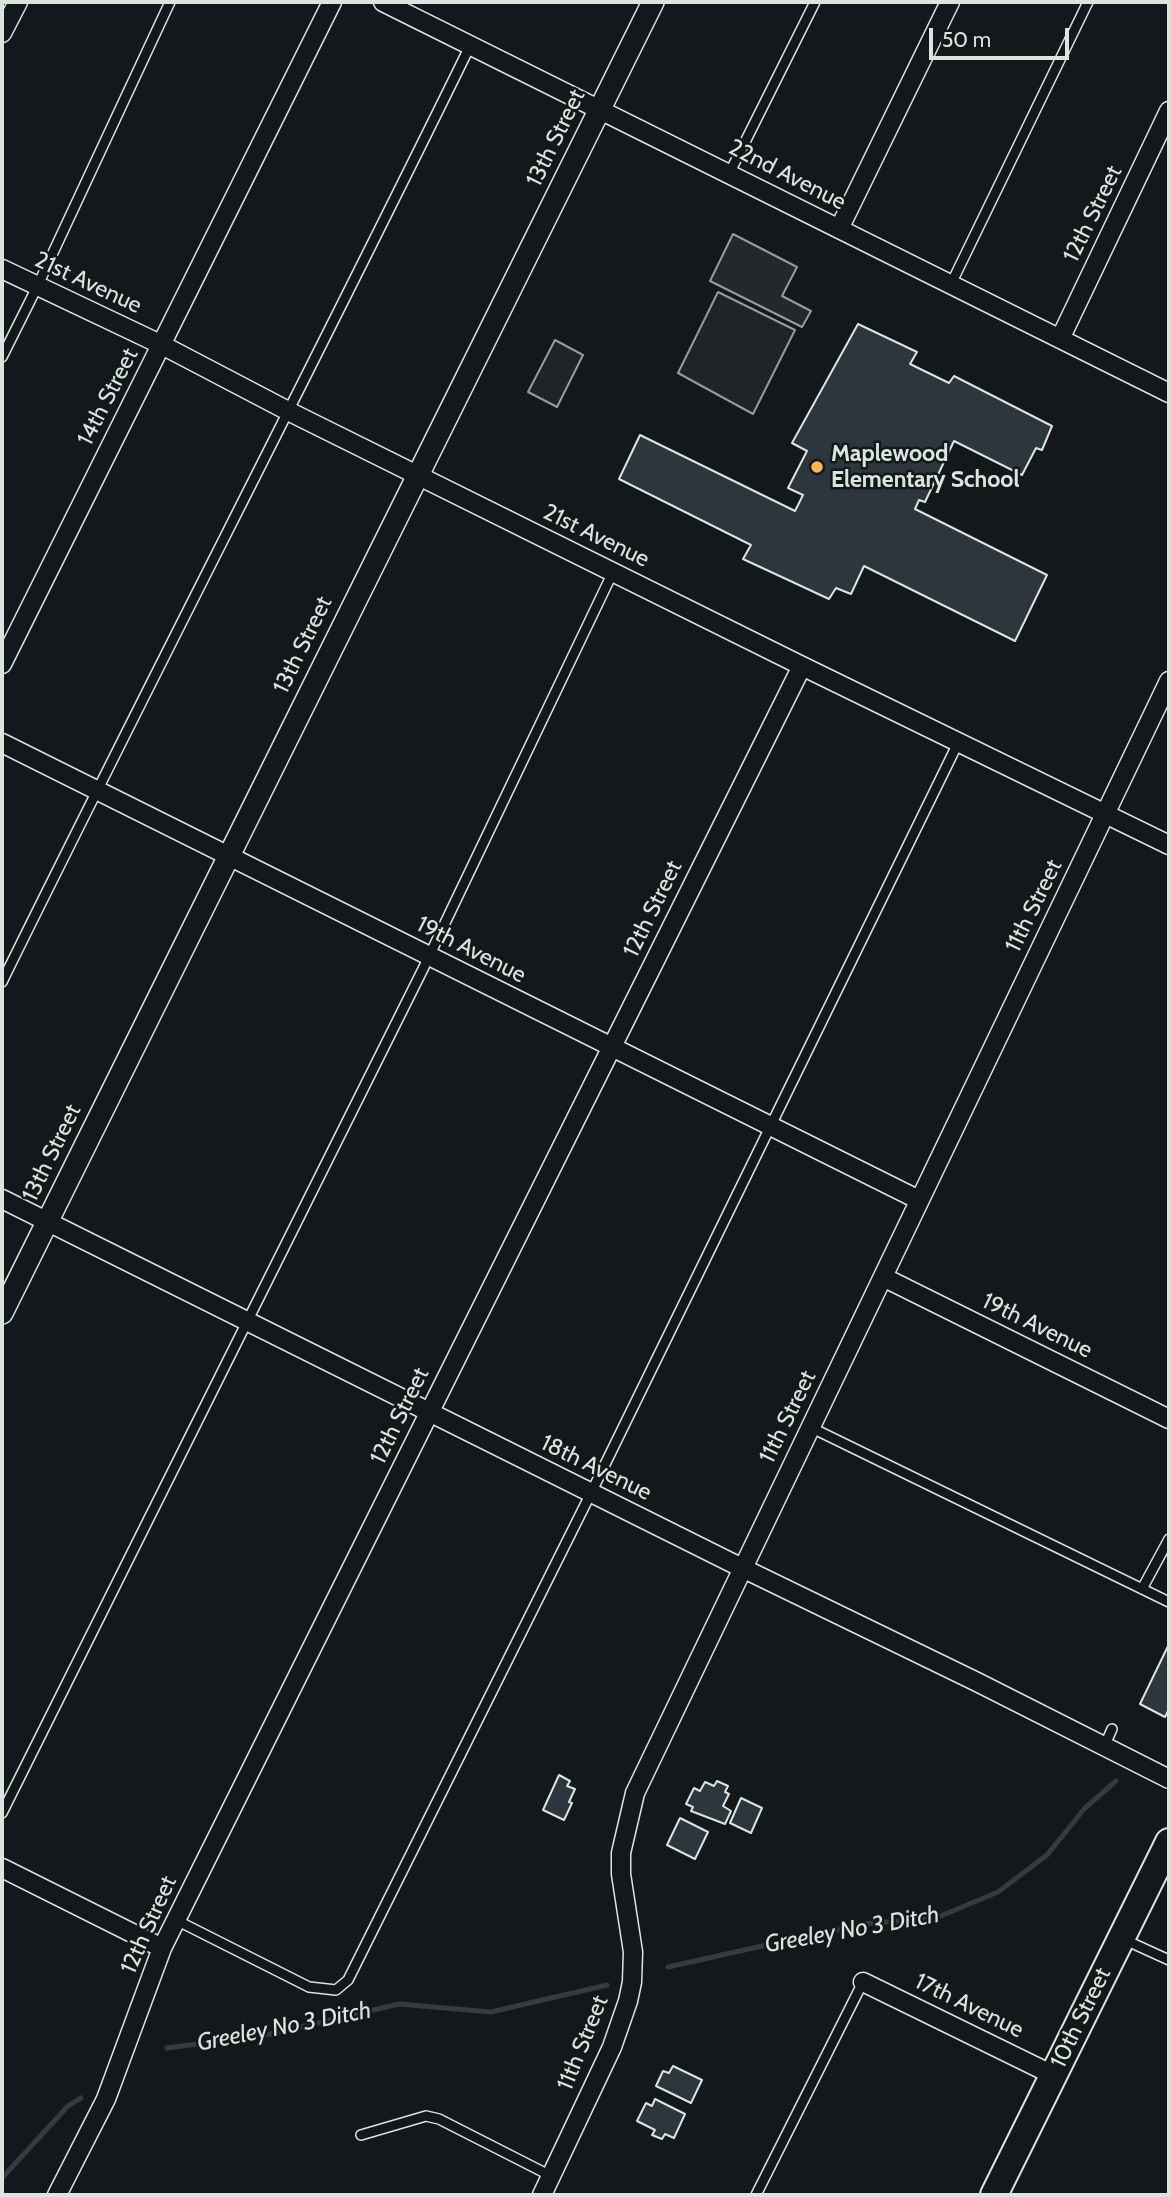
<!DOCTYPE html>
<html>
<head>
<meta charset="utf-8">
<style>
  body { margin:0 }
  #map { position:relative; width:1171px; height:2197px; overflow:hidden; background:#14181c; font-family:Cabin,sans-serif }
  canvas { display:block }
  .frame { position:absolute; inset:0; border:4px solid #d8e6dc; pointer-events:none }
  .scale { position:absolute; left:929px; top:28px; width:140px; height:32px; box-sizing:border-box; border:4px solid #d8e6dc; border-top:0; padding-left:9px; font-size:21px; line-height:24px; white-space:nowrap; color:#d8e6dc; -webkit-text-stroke:5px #14181c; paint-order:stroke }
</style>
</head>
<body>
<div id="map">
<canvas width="1171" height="2197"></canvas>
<div class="frame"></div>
<div class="scale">50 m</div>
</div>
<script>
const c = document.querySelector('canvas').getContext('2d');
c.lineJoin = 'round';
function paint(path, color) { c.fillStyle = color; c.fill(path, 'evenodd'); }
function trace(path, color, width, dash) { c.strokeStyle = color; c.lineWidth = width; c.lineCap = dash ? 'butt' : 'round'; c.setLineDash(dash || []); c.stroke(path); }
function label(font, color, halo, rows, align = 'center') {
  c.font = font + ' Cabin,sans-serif'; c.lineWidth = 5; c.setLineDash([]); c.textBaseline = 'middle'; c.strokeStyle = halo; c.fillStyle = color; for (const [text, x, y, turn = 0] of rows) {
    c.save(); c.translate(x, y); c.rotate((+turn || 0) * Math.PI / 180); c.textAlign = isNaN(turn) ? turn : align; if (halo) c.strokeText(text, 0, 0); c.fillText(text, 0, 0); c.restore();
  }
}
const green = new Path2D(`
  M 718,292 L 795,330 L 753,414 L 678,373 Z
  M 555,340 L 583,355 L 557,407 L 528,392 Z`);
paint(green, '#202428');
trace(green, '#939e99', 2);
const parking = new Path2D(`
  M 733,234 L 797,267 L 782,296 L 811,311 L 802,327 L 710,281 Z`);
paint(parking, '#24282b');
trace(parking, '#939e99', 2);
trace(new Path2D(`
  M 668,1967 L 861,1924 L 936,1918 L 998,1892 L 1047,1855 L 1085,1808 L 1116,1781
  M 167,2048 L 266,2035 L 399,2004 L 491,2012 L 607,1985
  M 2,2178 L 68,2106 L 81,2098`), '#363b3e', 5);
const building = new Path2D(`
  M 858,324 L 917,352 L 910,364 L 949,383 L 954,376 L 1052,426 L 1042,450 L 1036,448 L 1022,475 L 954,441 L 925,502 L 919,500 L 915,509 L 1047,575 L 1015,641 L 864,566 L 851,594 L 836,588 L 829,599 L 743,559 L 751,545 L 619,479 L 640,435 L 795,511 L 803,495 L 788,488 L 807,451 L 792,443 Z
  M 1169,1644 L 1169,1709 L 1165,1717 L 1140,1704 Z
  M 559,1775 L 570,1781 L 567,1786 L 575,1789 L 569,1802 L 572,1803 L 564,1820 L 543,1810 Z
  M 717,1781 L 728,1786 L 725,1792 L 729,1794 L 723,1806 L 731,1811 L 725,1824 L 691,1811 L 693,1807 L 686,1804 L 694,1788 L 700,1791 L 705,1782 L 714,1786 Z
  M 741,1798 L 762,1808 L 751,1833 L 730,1823 Z
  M 680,1818 L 708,1832 L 695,1859 L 667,1845 Z
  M 673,2066 L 702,2080 L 691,2103 L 656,2086 L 663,2071 L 669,2073 Z
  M 655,2099 L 685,2114 L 674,2138 L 665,2134 L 662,2139 L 652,2135 L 655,2130 L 637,2121 L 646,2103 L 652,2106 Z`);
paint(building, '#2c363c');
trace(building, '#d8e6dc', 2);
const service = new Path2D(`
  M 729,174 L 815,2
  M 951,284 L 1088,2
  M 2,357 L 37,287 L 170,2
  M 2,982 C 156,669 317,359 470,46
  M 810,1427 L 1169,1602
  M 1142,1589 L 1169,1539
  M 1104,1747 L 1112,1729
  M 2,1813 L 423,969 L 613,572
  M 176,1920 L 309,1987 L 336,1990 L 348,1980 L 591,1493 L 959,741
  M 1123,1939 L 1169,1960
  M 361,2135 L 426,2116 L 439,2119 L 551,2176
  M 756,2195 L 863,1982`);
const minor = new Path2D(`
  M 383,2 L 1169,393
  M 2,33 L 18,2
  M 839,229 L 950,2
  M 2,269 L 162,345 L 290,412 L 802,666 L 1169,845
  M 1060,339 L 1169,111
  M 2,664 L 332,2
  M 2,743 L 919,1200
  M 2,1199 L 730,1562 L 977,1682 L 1169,1779
  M 883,1277 L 1169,1419
  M 2,1868 L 162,1948
  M 863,1982 L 1053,2075
  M 57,2195 L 106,2099 L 162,1948 L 802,666
  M 542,2195 L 612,2047 L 628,2001 L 632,1982 L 633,1952 L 621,1874 L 621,1853 L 635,1793 L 1169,681`);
const tertiary = new Path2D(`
  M 2,1313 L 653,2`);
const primary = new Path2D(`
  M 994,2195 L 1169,1842`);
trace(service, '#d8e6dc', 12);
trace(minor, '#d8e6dc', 21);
trace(tertiary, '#d8e6dc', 24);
trace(primary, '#d8e6dc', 30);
trace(service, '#14181c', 9);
trace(minor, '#14181c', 18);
trace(tertiary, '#14181c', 21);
trace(primary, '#14181c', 26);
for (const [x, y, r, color] of [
  [817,467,7,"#ffb74d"]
]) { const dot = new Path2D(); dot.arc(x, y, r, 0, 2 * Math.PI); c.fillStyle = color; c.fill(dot); trace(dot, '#14181c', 2.5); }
label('23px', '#d8e6dc', '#14181c', [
  ["13th Street",556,138,-64],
  ["22nd Avenue",787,175,27],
  ["12th Street",1093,214,-64],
  ["21st Avenue",88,283,25],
  ["14th Street",108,397,-63],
  ["21st Avenue",596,536,26],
  ["13th Street",303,645,-64],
  ["11th Street",1034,906,-64],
  ["12th Street",653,909,-64],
  ["19th Avenue",471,950,27],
  ["13th Street",52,1153,-64],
  ["19th Avenue",1037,1326,26],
  ["12th Street",400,1416,-64],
  ["11th Street",788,1417,-64],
  ["18th Avenue",596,1468,26],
  ["12th Street",149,1925,-66],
  ["17th Avenue",969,2006,26],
  ["10th Street",1081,2018,-64],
  ["11th Street",583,2043,-68]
]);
label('bold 23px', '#d8e6dc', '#14181c', [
  ["Maplewood",831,454],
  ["Elementary School",831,480]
], 'left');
label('italic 24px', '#d8e6dc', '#14181c', [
  ["Greeley No 3 Ditch",852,1930,-10],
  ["Greeley No 3 Ditch",284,2027,-11]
]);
</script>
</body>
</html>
